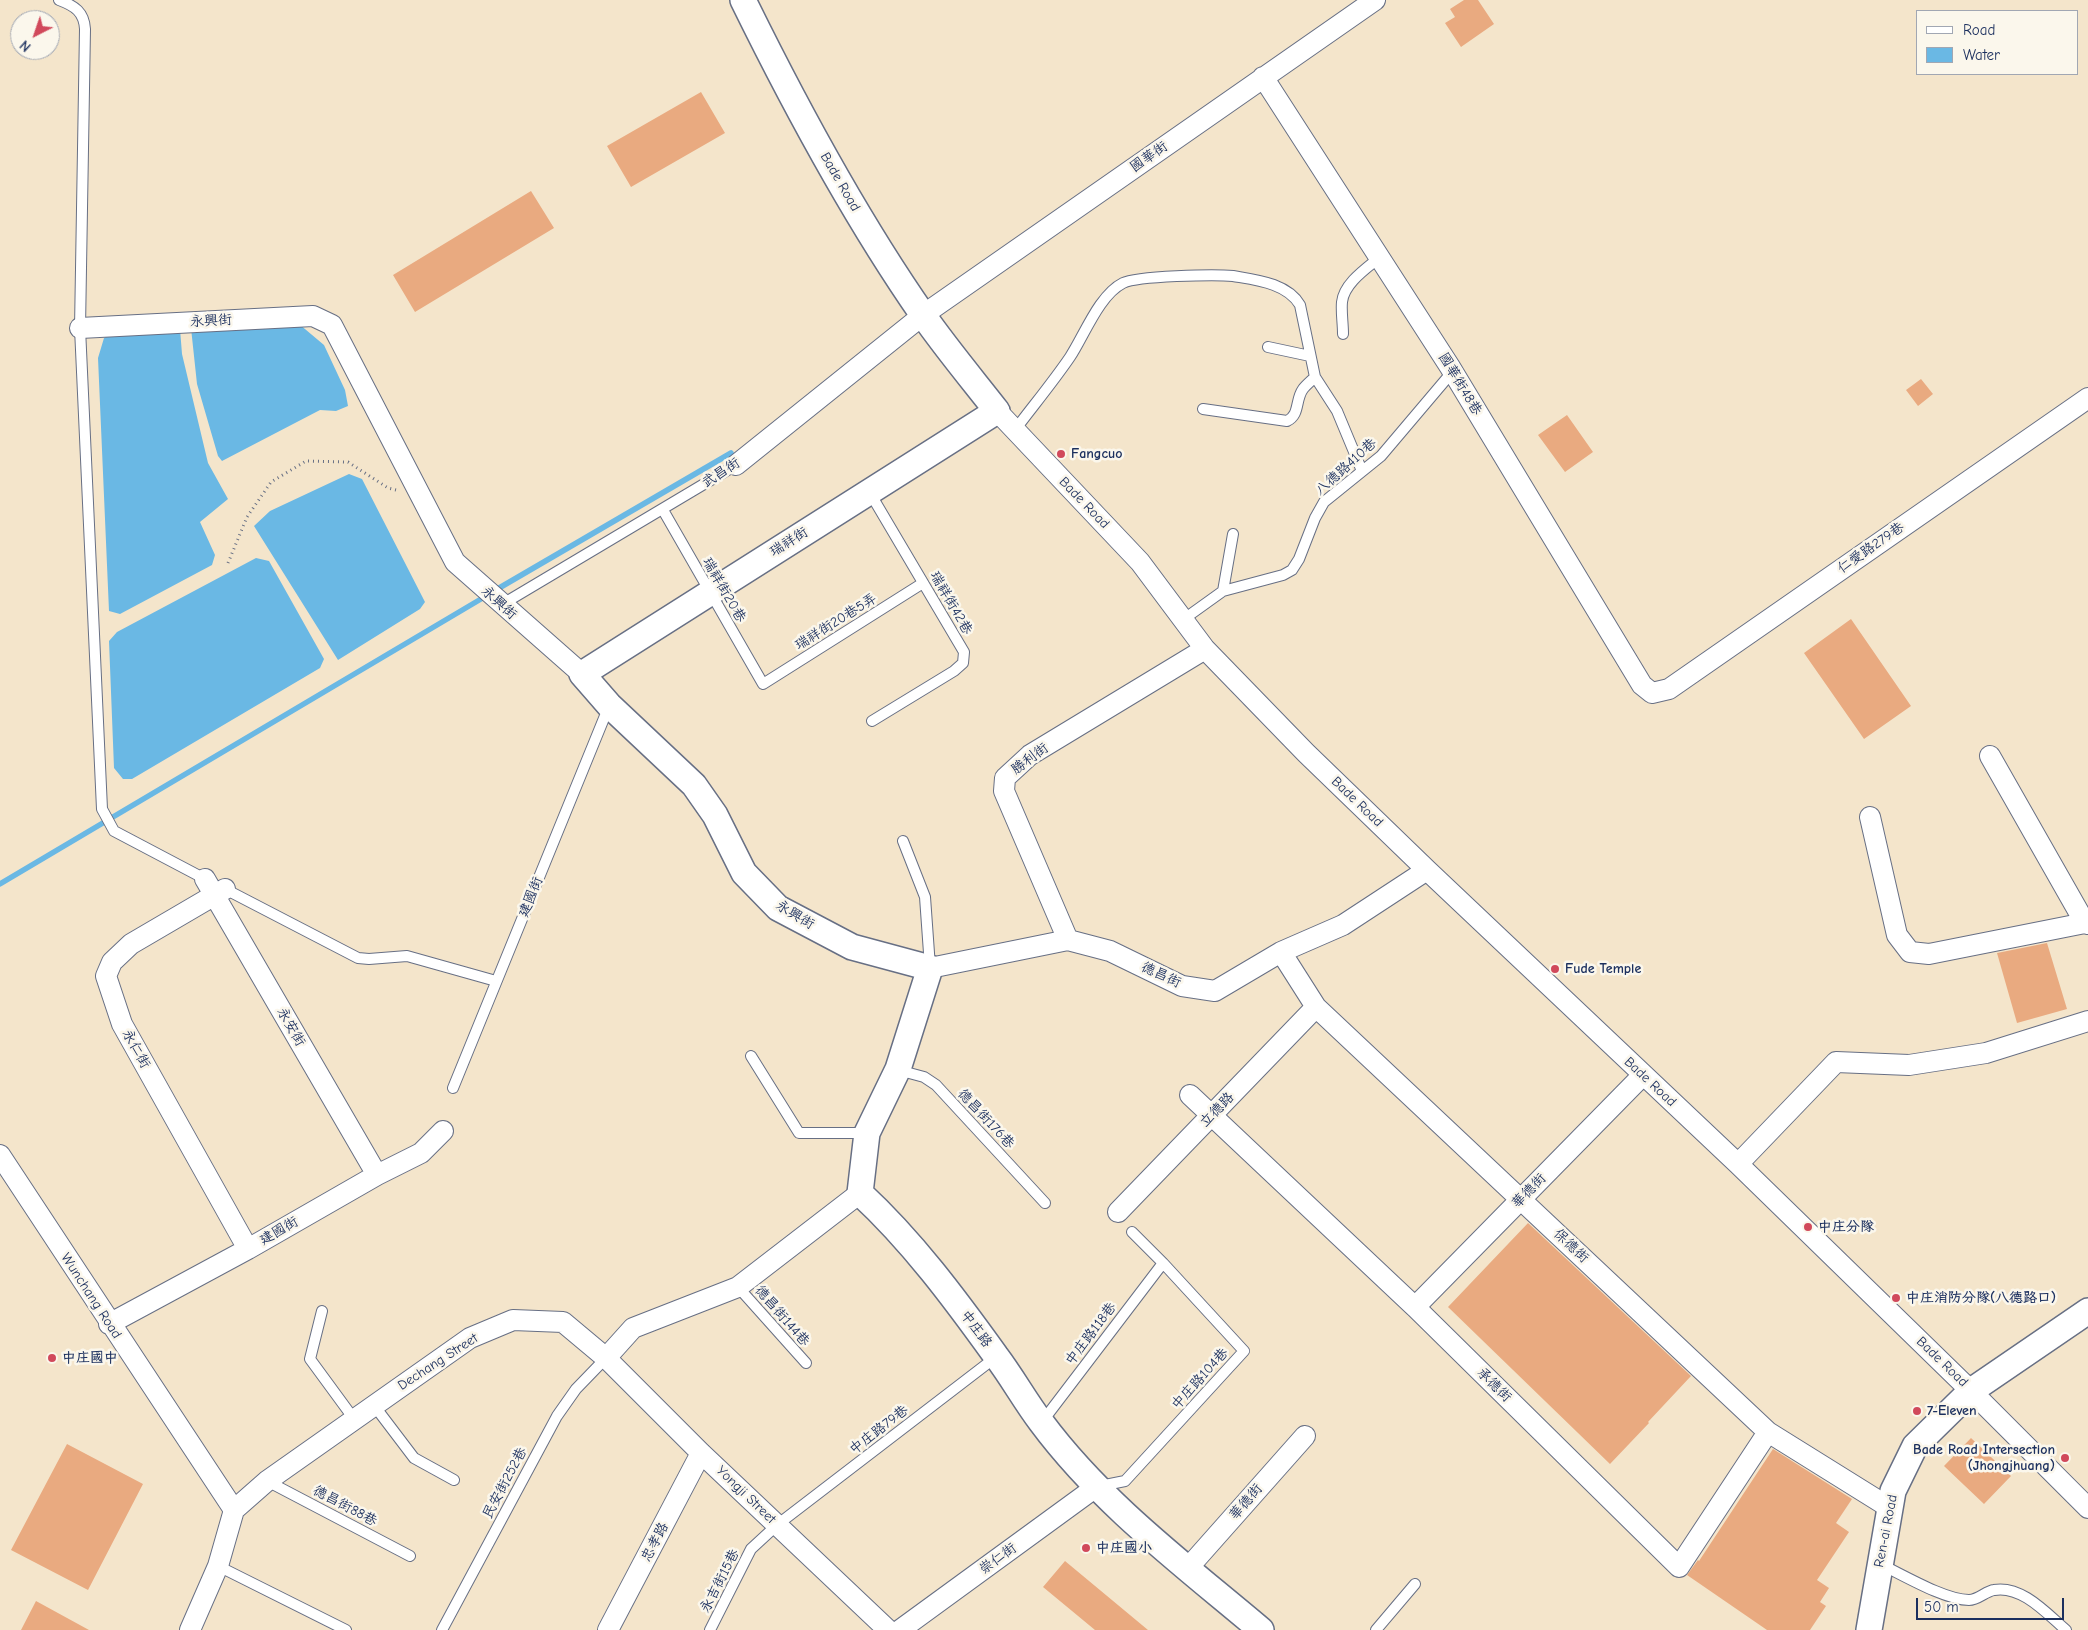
<!DOCTYPE html>
<html>
<head>
<meta charset="utf-8">
<style>
  body { margin:0 }
  #map { position:relative; width:2088px; height:1630px; overflow:hidden; background:#f4e5cb; font-family:"Comic Neue",sans-serif }
  canvas { display:block }
  .legend { position:absolute; left:1916px; top:10px; width:162px; height:65px; box-sizing:border-box; background:#fbf7ec; border:1px solid #a1a7b3; margin:0; padding:6px 9px; list-style:none; font-size:15px; color:#1b2f5e }
  .legend li { display:flex; align-items:center; gap:10px; height:25px }
  .legend b { width:25px; border:1px solid #a1a7b3 }
  .north { position:absolute; left:10px; top:10px; width:50px; height:50px; box-sizing:border-box; background:#fbf7ec; border:1px solid #a1a7b3; border-radius:50%; rotate:221deg; font-size:14px; font-weight:700; line-height:20px; text-align:center; color:#1b2f5e }
  .north::after { content:''; display:block; margin:auto; width:18px; height:22px; background:#d1495b; clip-path:polygon(50% 0,100% 100%,50% 72%,0 100%) }
  .scale { position:absolute; left:1916px; top:1598px; width:148px; height:22px; box-sizing:border-box; border:2px solid #1b2f5e; border-top:0; padding-left:6px; font-size:15px; line-height:18px; white-space:nowrap; color:#1b2f5e; -webkit-text-stroke:4px #fbf7ec; paint-order:stroke }
</style>
</head>
<body>
<div id="map">
<canvas width="2088" height="1630"></canvas>
<ul class="legend">
<li><b style="height:6px;background:#fff"></b>Road</li>
<li><b style="height:14px;background:#6ab8e4"></b>Water</li>
</ul>
<div class="north">N</div>
<div class="scale">50 m</div>
</div>
<script>
const c = document.querySelector('canvas').getContext('2d');
c.lineJoin = 'round';
function paint(path, color) { c.fillStyle = color; c.fill(path, 'evenodd'); }
function trace(path, color, width, dash) { c.strokeStyle = color; c.lineWidth = width; c.lineCap = dash ? 'butt' : 'round'; c.setLineDash(dash || []); c.stroke(path); }
function label(font, color, halo, rows, align = 'center') {
  c.font = font + ' "Comic Neue","LXGW WenKai TC",sans-serif'; c.lineWidth = 5; c.setLineDash([]); c.textBaseline = 'middle'; c.strokeStyle = halo; c.fillStyle = color; for (const [text, x, y, turn = 0] of rows) {
    c.save(); c.translate(x, y); c.rotate((+turn || 0) * Math.PI / 180); c.textAlign = isNaN(turn) ? turn : align; if (halo) c.strokeText(text, 0, 0); c.fillText(text, 0, 0); c.restore();
  }
}
paint(new Path2D(`
  M 299,324 L 324,345 L 345,390 L 348,406 L 336,411 L 320,410 L 222,461 L 218,456 L 197,384 L 191,328 Z
  M 180,329 L 182,354 L 208,463 L 228,499 L 200,522 L 215,555 L 212,565 L 120,614 L 109,611 L 98,358 L 104,338 L 117,331 Z
  M 349,474 L 362,479 L 425,602 L 420,609 L 338,660 L 254,526 L 270,511 Z
  M 256,558 L 269,561 L 324,659 L 320,668 L 132,779 L 123,779 L 114,768 L 109,641 L 117,632 Z`), '#6ab8e4');
trace(new Path2D(`
  M 494,591 L 731,453
  M 0,884 L 486,596`), '#6ab8e4', 5.5);
paint(new Path2D(`
  M 1464,0 L 1478,0 L 1494,24 L 1461,47 L 1445,23 L 1455,17 L 1450,9 Z
  M 701,92 L 725,133 L 631,187 L 607,146 Z
  M 531,191 L 554,228 L 415,312 L 393,275 Z
  M 1921,379 L 1933,394 L 1918,406 L 1906,390 Z
  M 1567,415 L 1593,452 L 1565,472 L 1538,435 Z
  M 1851,619 L 1911,706 L 1864,739 L 1804,653 Z
  M 2047,943 L 2067,1009 L 2017,1023 L 1997,953 Z
  M 1528,1223 L 1691,1376 L 1648,1422 L 1649,1423 L 1610,1464 L 1448,1307 Z
  M 1971,1438 L 2011,1476 L 1984,1504 L 1944,1466 Z
  M 67,1444 L 143,1484 L 88,1590 L 11,1550 Z
  M 1773,1449 L 1852,1499 L 1836,1523 L 1849,1532 L 1817,1580 L 1829,1588 L 1820,1602 L 1826,1606 L 1810,1630 L 1767,1630 L 1687,1575 L 1698,1560 L 1699,1561 Z
  M 1065,1561 L 1148,1630 L 1095,1630 L 1043,1587 Z
  M 36,1601 L 89,1630 L 21,1630 Z`), '#e9aa80');
const service = new Path2D(`
  M 59,0 C 75,6 84,12 85,29 L 80,328 L 102,809 L 114,831 L 207,880
  M 1343,334 C 1343,323 1341,312 1342,302 C 1344,283 1367,268 1380,257
  M 1268,347 L 1310,356
  M 1203,409 L 1287,421 C 1300,415 1295,400 1303,389 C 1306,385 1311,381 1315,377
  M 1015,430 C 1033,406 1053,382 1070,357 C 1084,336 1099,295 1123,283 C 1137,276 1215,274 1233,276 C 1256,280 1287,283 1300,305 L 1315,377 L 1337,411 L 1362,471
  M 870,493 L 964,652 L 963,663 L 954,671 L 872,721
  M 663,510 L 763,684 L 923,583
  M 1223,591 L 1233,534
  M 501,605 L 736,465
  M 1184,619 L 1223,591 L 1283,575 L 1292,570 L 1299,559 L 1315,518 L 1324,502 L 1381,456 L 1453,371
  M 903,841 L 925,897 L 930,967
  M 223,888 L 358,958 L 369,959 L 407,956 L 496,981
  M 751,1056 L 799,1133 L 867,1133
  M 898,1070 L 924,1077 L 936,1085 L 1045,1203
  M 453,1088 L 609,706
  M 738,1287 L 806,1363
  M 322,1311 L 310,1359 L 354,1419
  M 373,1404 L 414,1458 L 454,1480
  M 1042,1422 L 1163,1263
  M 267,1481 L 410,1556
  M 1100,1486 L 1125,1481 L 1244,1351 L 1163,1263 L 1132,1232
  M 1880,1564 C 1903,1575 1945,1600 1969,1600 C 1978,1600 1986,1591 1994,1590 C 2022,1585 2047,1614 2066,1630
  M 218,1566 L 346,1630
  M 442,1630 L 557,1416 L 576,1389 L 606,1358
  M 710,1630 L 751,1549 L 777,1525 L 996,1357
  M 1376,1630 L 1415,1584`);
const minor = new Path2D(`
  M 1263,77 L 1450,367 L 1642,685 L 1652,693 L 1669,689 L 2088,398
  M 80,328 L 313,316 L 332,325 L 455,562 L 582,674
  M 997,411 L 1140,562 L 1205,649 L 1306,753 L 1427,870 L 1738,1164 L 1971,1391 L 2088,1508
  M 736,465 L 923,315 L 1375,0
  M 1990,756 L 2085,923 L 2088,924
  M 1870,817 L 1897,935 L 1910,952 L 1929,954 L 2085,923
  M 205,879 L 377,1175
  M 225,889 L 131,944 L 112,962 L 106,976 L 122,1024 L 248,1249
  M 1068,940 L 1004,791 L 1005,778 L 1030,755 L 1205,649
  M 1281,952 L 1316,1007 L 1768,1432 L 1890,1508
  M 930,968 L 1068,940 L 1110,951 L 1182,986 L 1215,991 L 1281,952 L 1343,925 L 1427,870
  M 1190,1095 L 1415,1307 L 1679,1567 L 1768,1432
  M 0,1155 L 234,1510
  M 1738,1164 L 1836,1062 L 1909,1065 L 1986,1053 L 2088,1021
  M 1118,1212 L 1316,1007
  M 1415,1307 L 1643,1075
  M 109,1324 L 248,1249 L 377,1175 L 421,1153 L 443,1131
  M 606,1358 L 701,1453 L 888,1630
  M 1188,1568 L 1305,1436
  M 190,1630 L 218,1566 L 234,1510 L 267,1481 L 470,1338 L 513,1320 L 563,1322 L 606,1358 L 633,1328 L 738,1287 L 860,1193
  M 608,1630 L 701,1453
  M 900,1630 L 1096,1487`);
const tertiary = new Path2D(`
  M 743,0 C 796,108 854,216 923,315 C 946,348 972,379 997,411 L 582,674 L 609,705 L 694,785 L 715,815 L 744,873 L 778,908 L 852,947 L 930,968 L 898,1069 L 867,1133 L 860,1193 C 912,1241 955,1299 996,1356 C 1012,1377 1025,1401 1041,1422 C 1101,1503 1184,1565 1261,1630
  M 1869,1630 L 1893,1491 L 1915,1446 L 1971,1391 L 2088,1311`);
trace(service, '#676f84', 12);
trace(minor, '#676f84', 22);
trace(tertiary, '#676f84', 28);
trace(new Path2D(`
  M 228,563 L 247,517 L 271,482 L 306,461 L 348,462 L 388,488 L 396,490`), '#676f84', 3, [1, 4]);
trace(service, '#fff', 10);
trace(minor, '#fff', 20);
trace(tertiary, '#fff', 25);
for (const [x, y, r, color] of [
  [1061,454,5,"#d1495b"],
  [1555,969,5,"#d1495b"],
  [1808,1227,5,"#d1495b"],
  [1896,1298,5,"#d1495b"],
  [52,1358,5,"#d1495b"],
  [1917,1411,5,"#d1495b"],
  [2065,1458,5,"#d1495b"],
  [1086,1548,5,"#d1495b"]
]) { const dot = new Path2D(); dot.arc(x, y, r, 0, 2 * Math.PI); c.fillStyle = color; c.fill(dot); trace(dot, '#fbf7ec', 2); }
label('14px', '#1b2f5e', '#fbf7ec', [
  ["國華街",1149,157,-35],
  ["Bade Road",840,182,60],
  ["永興街",211,321,-3],
  ["國華街48巷",1460,384,59],
  ["八德路410巷",1346,467,-42],
  ["武昌街",721,473,-33],
  ["Bade Road",1084,503,46],
  ["瑞祥街",789,542,-32],
  ["仁愛路279巷",1871,548,-35],
  ["瑞祥街20巷",724,590,60],
  ["永興街",499,603,42],
  ["瑞祥街42巷",951,603,60],
  ["瑞祥街20巷5弄",836,622,-32],
  ["勝利街",1030,759,-37],
  ["Bade Road",1357,802,44],
  ["建國街",531,897,-68],
  ["永興街",795,915,31],
  ["德昌街",1161,975,25],
  ["永安街",291,1027,60],
  ["永仁街",136,1049,61],
  ["Bade Road",1650,1082,43],
  ["立德路",1217,1110,-46],
  ["德昌街176巷",986,1119,47],
  ["華德街",1529,1191,-46],
  ["建國街",279,1231,-30],
  ["保德街",1571,1246,43],
  ["Wunchang Road",91,1296,57],
  ["德昌街144巷",782,1316,49],
  ["中庄路",976,1329,53],
  ["中庄路118巷",1091,1334,-53],
  ["Dechang Street",438,1362,-33],
  ["Bade Road",1942,1362,44],
  ["中庄路104巷",1200,1379,-48],
  ["承德街",1494,1385,44],
  ["中庄路79巷",879,1430,-38],
  ["民安街252巷",505,1483,-62],
  ["Yongji Street",746,1495,44],
  ["華德街",1246,1502,-49],
  ["德昌街88巷",345,1506,28],
  ["Ren-ai Road",1886,1531,-79],
  ["忠孝路",655,1542,-62],
  ["崇仁街",998,1559,-36],
  ["永吉街15巷",720,1581,-63]
]);
label('bold 14px', '#1b2f5e', '#fbf7ec', [
  ["Fangcuo",1071,454],
  ["Fude Temple",1565,969],
  ["中庄分隊",1818,1227],
  ["中庄消防分隊(八德路口)",1906,1298],
  ["中庄國中",62,1358],
  ["7-Eleven",1927,1411],
  ["Bade Road Intersection",2055,1450,"right"],
  ["(Jhongjhuang)",2055,1466,"right"],
  ["中庄國小",1096,1548]
], 'left');
</script>
</body>
</html>
